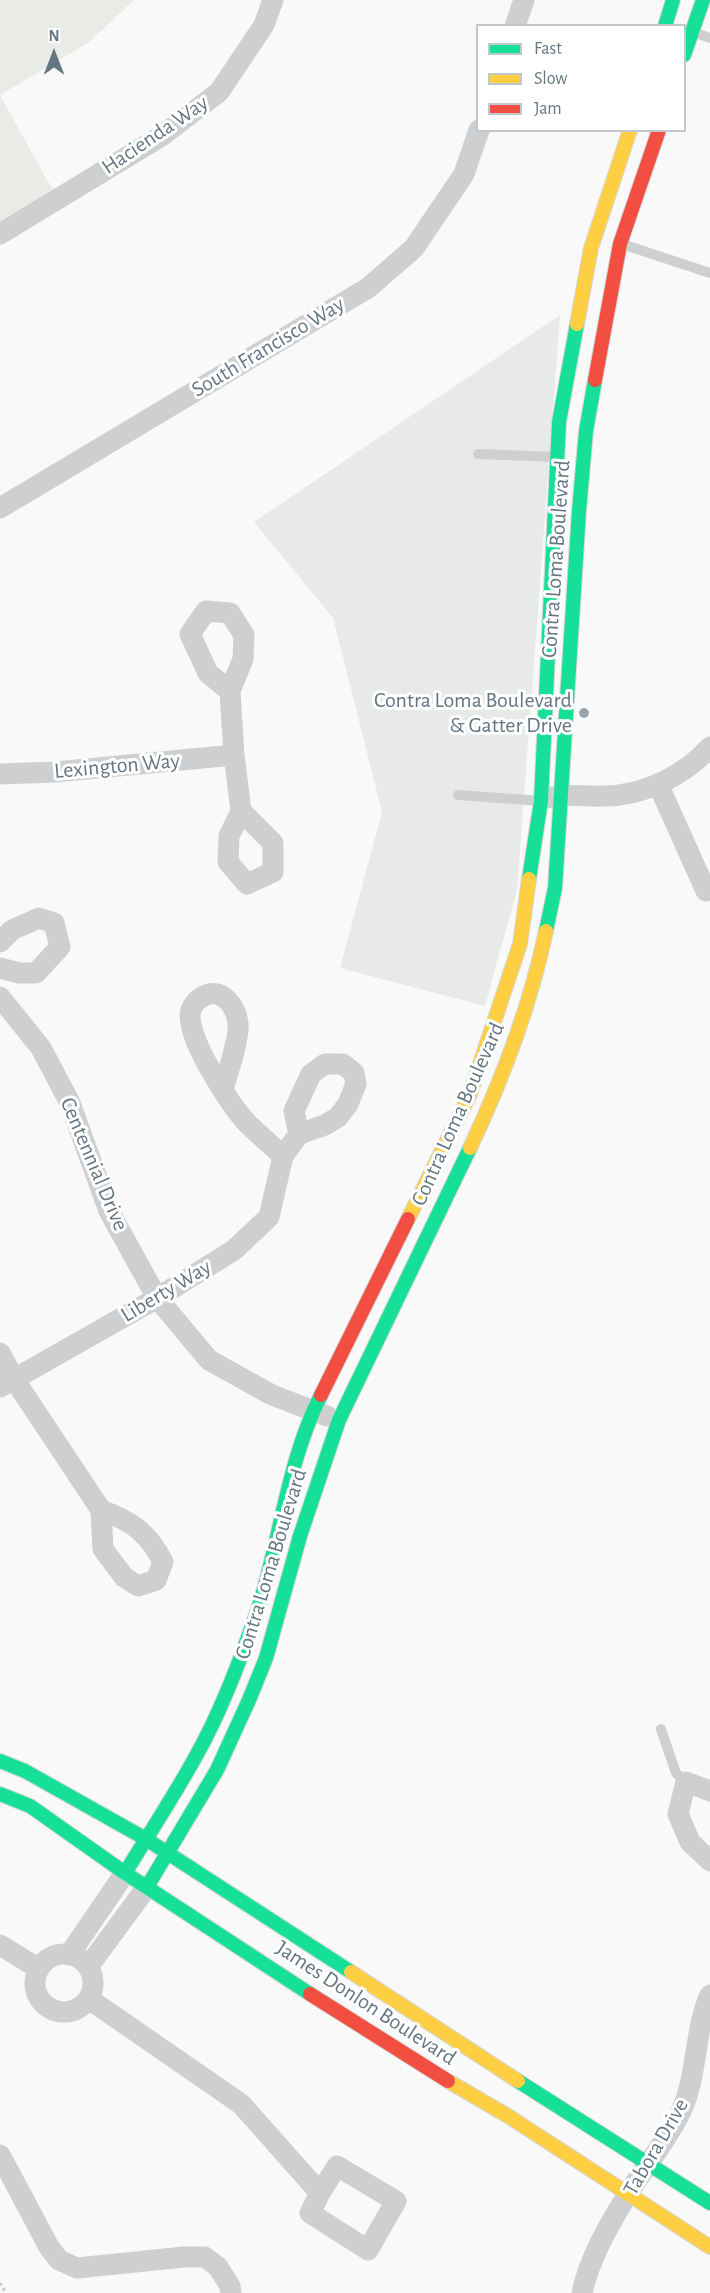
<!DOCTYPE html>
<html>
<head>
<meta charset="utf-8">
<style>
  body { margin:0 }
  #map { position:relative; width:710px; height:2293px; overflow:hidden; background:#f9f9f9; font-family:"Alegreya Sans",sans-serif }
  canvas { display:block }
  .legend { position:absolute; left:476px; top:24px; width:210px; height:108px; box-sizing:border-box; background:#fff; border:2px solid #c1c8cd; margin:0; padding:8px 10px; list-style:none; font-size:18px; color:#657683 }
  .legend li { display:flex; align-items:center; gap:12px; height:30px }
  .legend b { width:30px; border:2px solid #c1c8cd }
  .north { position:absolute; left:24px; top:24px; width:60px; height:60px; -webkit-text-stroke:4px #fff; paint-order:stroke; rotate:0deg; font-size:16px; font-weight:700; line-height:24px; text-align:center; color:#657683 }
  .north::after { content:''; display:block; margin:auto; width:21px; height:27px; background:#657683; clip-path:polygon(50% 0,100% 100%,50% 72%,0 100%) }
</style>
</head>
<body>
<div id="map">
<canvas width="710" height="2293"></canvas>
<ul class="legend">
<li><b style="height:8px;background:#16e098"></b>Fast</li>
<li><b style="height:8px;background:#ffcf43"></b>Slow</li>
<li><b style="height:8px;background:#f24e42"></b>Jam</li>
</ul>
<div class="north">N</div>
</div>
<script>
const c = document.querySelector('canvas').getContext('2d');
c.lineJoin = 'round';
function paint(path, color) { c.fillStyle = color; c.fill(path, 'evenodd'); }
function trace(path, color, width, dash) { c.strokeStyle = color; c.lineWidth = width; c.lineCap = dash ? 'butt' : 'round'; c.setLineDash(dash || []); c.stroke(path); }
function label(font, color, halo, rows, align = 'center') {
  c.font = font + ' "Alegreya Sans",sans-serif'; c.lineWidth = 6; c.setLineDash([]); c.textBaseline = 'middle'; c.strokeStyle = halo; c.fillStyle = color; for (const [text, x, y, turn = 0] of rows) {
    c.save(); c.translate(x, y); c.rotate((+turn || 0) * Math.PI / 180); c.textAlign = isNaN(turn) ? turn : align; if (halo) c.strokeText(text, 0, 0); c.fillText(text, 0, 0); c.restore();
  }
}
paint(new Path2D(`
  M 560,315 L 517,890 L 485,1006 L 340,968 L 382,812 L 333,618 L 254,522 Z`), '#e8e9e9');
paint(new Path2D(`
  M 0,0 L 134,0 L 88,43 L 0,95 Z
  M 0,95 L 47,180 L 60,198 L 0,234 Z`), '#e8ebe6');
const fast = new Path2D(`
  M 665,26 L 673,0
  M 684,55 L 703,0
  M 529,879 L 541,801 L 559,422 L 577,324
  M 546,931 L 555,888 L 579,511 L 586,431 L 595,380
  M 0,1761 L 25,1771 L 146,1839 L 351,1972
  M 0,1794 L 30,1806 L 125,1873 L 310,1994
  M 125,1873 C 149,1834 174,1796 196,1756 C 222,1710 241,1659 258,1609 C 281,1538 287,1462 321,1395
  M 147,1887 L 217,1770 L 249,1700 L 266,1658 L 300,1536 L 339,1420 L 470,1148
  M 518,2081 L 710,2203`);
const slow = new Path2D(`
  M 577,324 L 591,248 L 630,130
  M 470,1148 C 503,1078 530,1007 546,931
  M 408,1219 L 470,1094 L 520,944 L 529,879
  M 351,1972 L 518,2081
  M 448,2081 L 508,2116 L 710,2247`);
const jam = new Path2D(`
  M 595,380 L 620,244 L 659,130
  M 321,1395 L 408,1219
  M 310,1994 L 448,2081`);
trace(fast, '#d5d6d7', 16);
trace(slow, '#d5d6d7', 16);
trace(jam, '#d5d6d7', 16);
trace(new Path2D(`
  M 0,2283 L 6,2293`), '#cbcccd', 3, [3, 3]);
trace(new Path2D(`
  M 693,32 L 710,38
  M 622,244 L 710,273
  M 478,454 L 557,457
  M 458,795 L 541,801
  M 661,1729 L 676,1773 L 686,1782`), '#cecfd0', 10);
trace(new Path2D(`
  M 515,26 L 524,0
  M 0,234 L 163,135 L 219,92 L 264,25 L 273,0
  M 0,508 L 368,288 L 414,248 L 464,174 L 479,130
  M 230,691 L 208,673 L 190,634 L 206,611 L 230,613 L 244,635 L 243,659 L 230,691 L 234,755 L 241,811 L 229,836 L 228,862 L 247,884 L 273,872 L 273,843 L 241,811
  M 0,774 L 55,772 L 234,755
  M 658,784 L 706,891
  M 549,798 C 567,793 585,797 604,796 C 643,796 684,776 710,747
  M 0,942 L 12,930 L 39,918 L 54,923 L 60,947 L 36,973 L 19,973 L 0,968
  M 0,997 L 41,1048 L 70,1103 L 109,1211 L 157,1298 L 209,1360 L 272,1395 L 327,1416
  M 223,1090 C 227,1075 240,1037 238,1023 C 236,1006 221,985 202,997 C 197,1000 193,1004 191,1010 C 183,1033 230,1105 246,1122 C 258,1134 271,1145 283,1156
  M 0,1353 L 14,1379 L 101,1510 L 103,1549 L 124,1577 L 138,1586 L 156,1580 L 163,1562 C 148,1532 131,1521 101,1510
  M 0,1387 L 157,1298 L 234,1250 L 269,1217 L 283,1156 L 299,1134 L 325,1125 L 338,1117 L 348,1104 L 356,1084 L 354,1073 L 343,1064 L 325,1064 L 311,1074 L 294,1111 L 299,1134
  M 710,1791 L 686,1782 L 678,1814 L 690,1842 L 710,1861
  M 0,1945 L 39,1969
  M35 1983a29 29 0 1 1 58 0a29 29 0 1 1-58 0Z
  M 69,1955 L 125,1873
  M 88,1967 L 147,1887
  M 89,1999 L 241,2104 L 320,2193 L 310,2213 L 368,2250 L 396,2201 L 337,2166 L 320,2193
  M 0,2155 L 49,2247 L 59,2260 L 77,2268 L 184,2257 L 205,2257 L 218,2267 L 230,2286 L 231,2293
  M 582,2293 C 589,2259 609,2224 628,2194 C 645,2166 668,2140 682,2109 C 698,2073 694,2031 710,1995`), '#cecfd0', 21);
trace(fast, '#16e098', 14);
trace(slow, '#ffcf43', 14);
trace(jam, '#f24e42', 14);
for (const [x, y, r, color] of [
  [584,713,6,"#99a4ac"]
]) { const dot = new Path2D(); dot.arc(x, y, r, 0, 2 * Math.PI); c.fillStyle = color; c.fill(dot); trace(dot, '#fff', 2); }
label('22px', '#657683', '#fff', [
  ["Hacienda Way",155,135,-34],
  ["South Francisco Way",268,347,-31],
  ["Contra Loma Boulevard",556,559,-86],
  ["Lexington Way",117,766,-5],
  ["Contra Loma Boulevard",458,1114,-66],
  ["Centennial Drive",94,1164,67],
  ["Liberty Way",166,1291,-31],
  ["Contra Loma Boulevard",271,1564,-73],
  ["James Donlon Boulevard",366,2003,33],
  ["Tabora Drive",656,2147,-60]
]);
label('22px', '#657683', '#fff', [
  ["Contra Loma Boulevard",572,700],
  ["& Gatter Drive",572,725]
], 'right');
</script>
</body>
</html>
